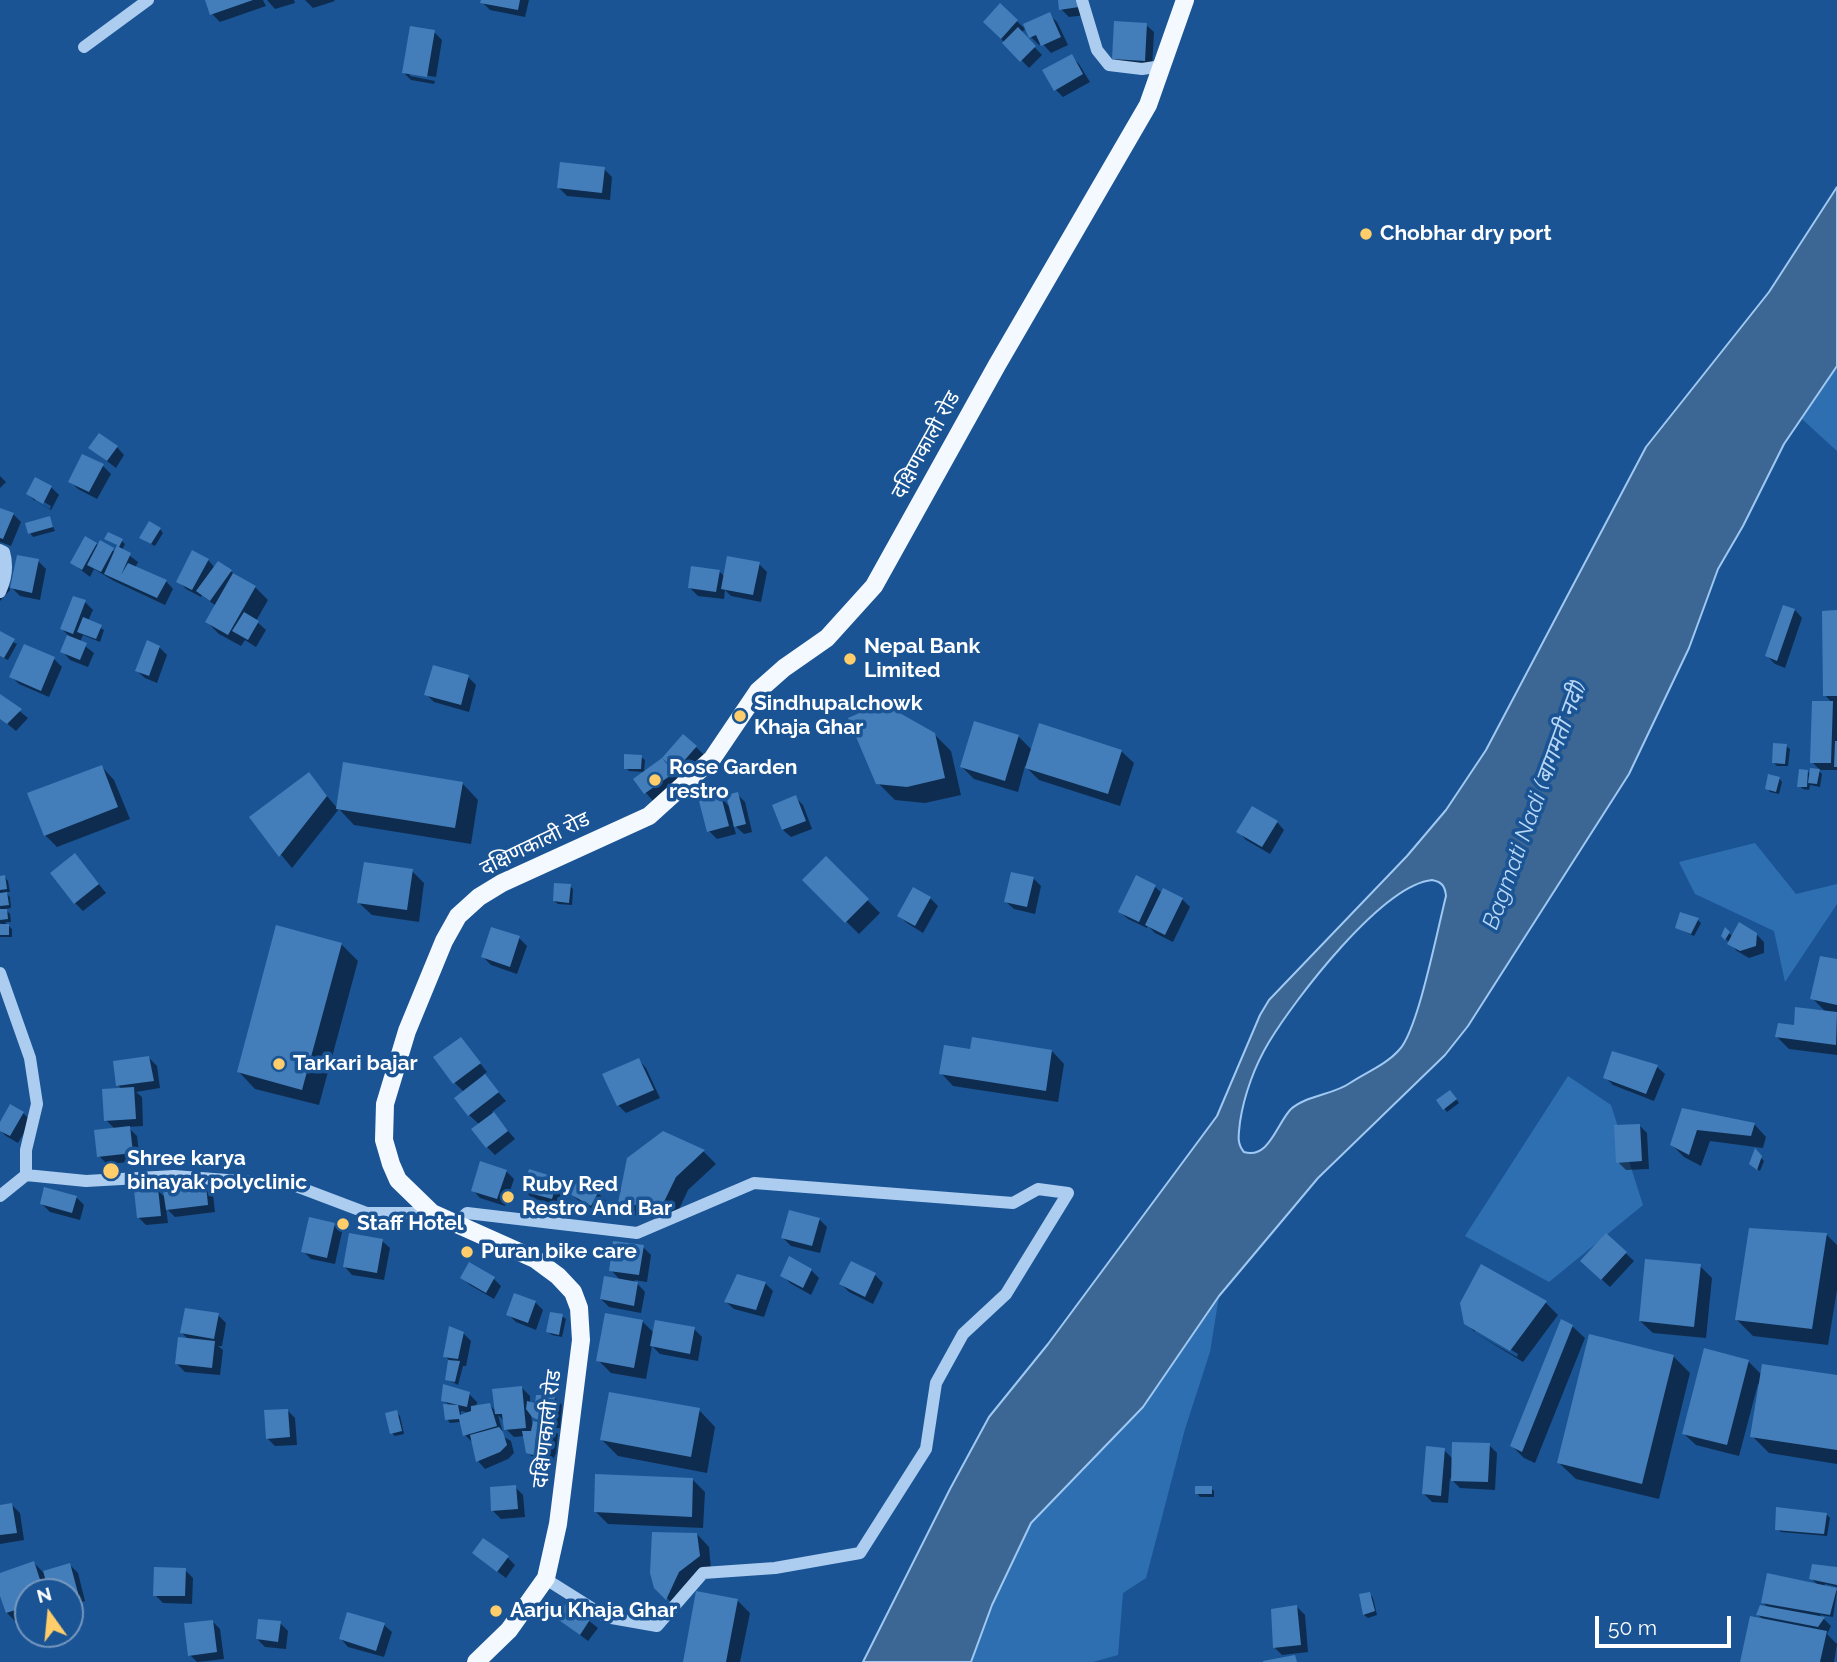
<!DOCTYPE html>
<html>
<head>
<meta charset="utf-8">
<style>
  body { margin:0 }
  #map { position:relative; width:1837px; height:1662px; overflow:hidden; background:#1a5494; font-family:Raleway,sans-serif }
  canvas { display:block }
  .north { position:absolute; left:14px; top:1578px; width:70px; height:70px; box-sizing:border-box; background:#1a5494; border:2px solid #7698bf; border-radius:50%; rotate:345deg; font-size:19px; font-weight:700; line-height:28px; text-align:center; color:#fff }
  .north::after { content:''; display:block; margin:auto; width:24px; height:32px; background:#ffce6a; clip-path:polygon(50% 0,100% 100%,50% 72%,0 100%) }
  .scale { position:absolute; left:1595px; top:1616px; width:136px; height:32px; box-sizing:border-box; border:4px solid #fff; border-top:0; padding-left:9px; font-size:21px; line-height:24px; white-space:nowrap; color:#fff; -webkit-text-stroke:5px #1a5494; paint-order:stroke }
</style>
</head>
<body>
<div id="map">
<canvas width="1837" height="1662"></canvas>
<div class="north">N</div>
<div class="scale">50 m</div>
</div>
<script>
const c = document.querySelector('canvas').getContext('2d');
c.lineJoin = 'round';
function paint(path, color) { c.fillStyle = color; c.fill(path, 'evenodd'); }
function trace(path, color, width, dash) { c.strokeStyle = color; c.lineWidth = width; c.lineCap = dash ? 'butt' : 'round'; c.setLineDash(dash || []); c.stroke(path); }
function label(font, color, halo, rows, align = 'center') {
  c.font = font + ' Raleway,"Noto Sans Devanagari",sans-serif'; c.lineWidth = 7; c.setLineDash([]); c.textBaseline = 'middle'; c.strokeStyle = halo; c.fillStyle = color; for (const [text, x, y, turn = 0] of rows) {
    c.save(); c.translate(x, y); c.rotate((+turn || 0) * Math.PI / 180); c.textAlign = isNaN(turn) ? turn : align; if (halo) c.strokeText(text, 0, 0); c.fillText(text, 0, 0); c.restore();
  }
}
paint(new Path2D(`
  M 1837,366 L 1837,451 L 1802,419 Z
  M 1755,843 L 1796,894 L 1837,884 L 1837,904 L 1785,982 L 1774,931 L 1695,894 L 1679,862 Z
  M 1568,1076 L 1611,1105 L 1643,1205 L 1549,1282 L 1465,1236 Z
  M 1219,1296 L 1210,1352 L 1185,1429 L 1146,1578 L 1123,1593 L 1118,1655 L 1093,1662 L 971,1662 L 992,1605 L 1031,1523 L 1143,1407 Z`), '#2e6fb2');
const water = new Path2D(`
  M 1837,187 L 1837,366 L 1784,444 L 1743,526 L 1718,569 L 1689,648 L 1629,774 L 1468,1026 L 1445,1055 L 1318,1178 L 1219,1296 L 1143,1407 L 1031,1523 L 992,1605 L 971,1662 L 863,1662 L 950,1489 L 989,1417 L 1048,1344 L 1217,1116 L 1260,1015 L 1269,1000 L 1407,856 L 1446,810 L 1486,750 L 1646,447 L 1769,292 ZM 1432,880 C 1442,882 1445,886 1446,896 C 1438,927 1418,1031 1399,1050 C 1387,1064 1365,1073 1350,1083 C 1333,1095 1307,1095 1291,1109 C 1277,1123 1269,1160 1244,1152 C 1236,1143 1239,1133 1240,1122 C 1244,1095 1255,1065 1269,1042 C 1295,999 1382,885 1432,880 Z`);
paint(water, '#3c6694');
trace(water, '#9fc8f2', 2);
paint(new Path2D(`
  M 207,0 L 263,0 L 266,6 L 220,22 L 212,14 Z
  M 267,0 L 294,0 L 295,3 L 275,9 Z
  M 305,0 L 334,0 L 335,1 L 313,8 Z
  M 483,0 L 529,0 L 525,17 L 490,10 L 482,2 Z
  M 1059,0 L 1084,0 L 1086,15 L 1069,17 L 1061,9 Z
  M 1000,5 L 1025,29 L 1021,33 L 1042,55 L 1029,68 L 985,22 Z
  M 1050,15 L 1057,22 L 1068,45 L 1051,53 L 1042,43 L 1039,45 L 1031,37 Z
  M 1146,25 L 1154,32 L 1152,68 L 1121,66 L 1113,58 Z
  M 434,32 L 442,40 L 436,77 L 410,73 L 410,76 L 435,81 L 434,84 L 411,80 L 403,72 Z
  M 1071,56 L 1079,64 L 1090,82 L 1063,97 L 1055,89 Z
  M 604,169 L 612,177 L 610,200 L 567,196 L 559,188 Z
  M 117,447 L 124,455 L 116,468 L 90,448 Z
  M 103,466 L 111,474 L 97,499 L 78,489 L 70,481 Z
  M 0,476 L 6,482 L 0,488 Z
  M 36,479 L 51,487 L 59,495 L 51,510 L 35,501 L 50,509 L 51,506 L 35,497 L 35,501 L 28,494 Z
  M 0,510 L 13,514 L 21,522 L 11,546 L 0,542 Z
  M 49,518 L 55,531 L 33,537 L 30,533 Z
  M 160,529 L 163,533 L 155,546 L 145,541 Z
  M 107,538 L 122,541 L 125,544 L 122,550 L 138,562 L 135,568 L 166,581 L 173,589 L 165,605 L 114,581 L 94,569 L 90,577 L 72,563 L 96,544 L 116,552 L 118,546 Z
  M 0,559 L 6,566 L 10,590 L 0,601 Z
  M 208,560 L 215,568 L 230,571 L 255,587 L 268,600 L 256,621 L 266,630 L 256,647 L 245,640 L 241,646 L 219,634 L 207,622 L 216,606 L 202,595 L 201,597 L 186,589 L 178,581 Z
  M 38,561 L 46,569 L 40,600 L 20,596 L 12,588 Z
  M 759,564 L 767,572 L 761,602 L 731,596 L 725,590 L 724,599 L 698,596 L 690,588 L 719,571 L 725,577 Z
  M 85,602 L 93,610 L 88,621 L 104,630 L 100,642 L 83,635 L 80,642 L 94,653 L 88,667 L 70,660 L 63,652 L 69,636 L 62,629 Z
  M 1795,610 L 1802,618 L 1785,668 L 1775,664 L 1767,656 Z
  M 1837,612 L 1837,770 L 1820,770 L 1812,762 L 1832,703 L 1825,695 Z
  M 0,636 L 17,644 L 8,660 L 0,656 Z
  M 24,646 L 54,659 L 62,667 L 49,697 L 19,684 L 11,676 Z
  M 159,647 L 167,655 L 157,683 L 145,678 L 137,671 Z
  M 468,677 L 476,685 L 469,712 L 434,702 L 426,694 Z
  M 1,696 L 28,718 L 16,731 L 0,718 Z
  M 934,734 L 951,751 L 961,795 L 925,803 L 895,800 L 878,783 Z
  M 1018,736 L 1032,750 L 1121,751 L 1134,763 L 1120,806 L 1039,780 L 1025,766 L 1018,792 L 974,779 L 962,767 Z
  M 1786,746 L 1790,749 L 1788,766 L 1777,766 L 1773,762 Z
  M 696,747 L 704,755 L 685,776 L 672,765 Z
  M 641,757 L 645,760 L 644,772 L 629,771 L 626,768 Z
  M 662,760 L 680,782 L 653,801 L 635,780 Z
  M 102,767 L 114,780 L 130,819 L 57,847 L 45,835 Z
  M 1807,771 L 1811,775 L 1819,771 L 1822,774 L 1820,787 L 1810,785 L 1809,790 L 1803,789 L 1799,786 Z
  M 309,775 L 338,809 L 462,783 L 478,800 L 471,844 L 354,825 L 339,809 L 292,868 L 251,818 Z
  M 1779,778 L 1782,782 L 1779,794 L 1770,792 L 1767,788 Z
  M 737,794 L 745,802 L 752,832 L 744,834 L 733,824 L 736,834 L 717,839 L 709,831 L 721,798 L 731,808 Z
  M 795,797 L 803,805 L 812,829 L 791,837 L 783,830 L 774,806 Z
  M 1277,822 L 1284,830 L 1270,854 L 1246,840 L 1239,832 Z
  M 75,855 L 106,893 L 83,911 L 75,903 Z
  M 826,858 L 880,913 L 859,934 L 804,880 Z
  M 412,871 L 424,883 L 419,922 L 372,915 L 359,903 Z
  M 5,877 L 8,881 L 10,892 L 5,892 L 10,897 L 11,908 L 5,909 L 10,914 L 11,922 L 5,922 L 12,929 L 12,937 L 0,937 L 0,926 L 3,926 L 0,923 L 0,911 L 2,911 L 0,909 L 0,878 Z
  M 1033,878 L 1041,886 L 1035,914 L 1014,909 L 1006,902 Z
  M 1137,878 L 1155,887 L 1162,893 L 1182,899 L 1190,907 L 1173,942 L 1155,933 L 1148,926 L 1147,928 L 1128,919 L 1120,912 Z
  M 570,886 L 573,889 L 572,905 L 558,904 L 554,901 Z
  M 930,898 L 938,906 L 923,933 L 907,923 L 899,916 Z
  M 1698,920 L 1701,923 L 1694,936 L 1677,928 Z
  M 1726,930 L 1733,937 L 1756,934 L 1764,942 L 1764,953 L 1749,958 L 1737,951 L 1723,936 Z
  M 519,938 L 527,946 L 517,974 L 491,965 L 483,957 Z
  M 341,944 L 358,961 L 319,1105 L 255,1089 L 239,1072 Z
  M 1837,961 L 1837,1055 L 1789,1049 L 1777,1037 L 1826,1012 L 1812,998 Z
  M 461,1039 L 487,1072 L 483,1075 L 506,1101 L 492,1112 L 515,1139 L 495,1155 L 487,1147 L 480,1125 L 469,1115 L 464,1092 L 454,1082 Z
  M 971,1051 L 1052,1051 L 1064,1064 L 1058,1102 L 953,1086 L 941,1073 Z
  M 149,1058 L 157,1066 L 160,1088 L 136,1092 L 142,1097 L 143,1126 L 128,1127 L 137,1136 L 140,1161 L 107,1164 L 99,1156 L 115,1129 L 106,1120 L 122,1090 L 118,1085 Z
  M 639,1060 L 646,1068 L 660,1098 L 626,1113 L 618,1105 Z
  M 1657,1067 L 1665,1074 L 1654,1101 L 1613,1085 L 1605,1077 Z
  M 1453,1095 L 1459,1103 L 1447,1112 L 1444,1108 Z
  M 1683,1110 L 1754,1124 L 1766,1137 L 1763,1148 L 1710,1141 L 1701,1166 L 1684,1157 L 1672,1145 Z
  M 23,1113 L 31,1121 L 18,1143 L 6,1136 L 0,1130 L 0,1125 Z
  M 1639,1125 L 1647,1133 L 1649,1169 L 1626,1170 L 1618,1162 Z
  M 663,1133 L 704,1152 L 716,1164 L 688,1190 L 674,1220 L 632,1215 L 620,1202 Z
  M 1756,1152 L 1764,1161 L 1760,1171 L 1754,1167 Z
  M 506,1171 L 514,1179 L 505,1206 L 480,1198 L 473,1190 Z
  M 557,1179 L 565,1187 L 560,1206 L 532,1198 L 524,1190 Z
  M 205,1187 L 213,1195 L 215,1212 L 175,1217 L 166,1208 L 168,1223 L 146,1225 L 138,1217 L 157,1190 L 166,1198 Z
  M 598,1193 L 606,1201 L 599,1212 L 580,1202 L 572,1194 Z
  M 76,1197 L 84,1205 L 80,1220 L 50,1212 L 42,1204 Z
  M 819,1219 L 827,1227 L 820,1253 L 791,1246 L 783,1238 Z
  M 334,1225 L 342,1232 L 335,1264 L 311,1259 L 303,1251 Z
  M 1606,1235 L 1634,1261 L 1610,1287 L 1590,1269 Z
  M 1827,1235 L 1837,1245 L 1837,1290 L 1828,1345 L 1753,1336 L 1737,1320 Z
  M 382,1241 L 390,1248 L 384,1280 L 352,1275 L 345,1267 Z
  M 643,1247 L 651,1255 L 647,1282 L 634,1280 L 645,1292 L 641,1313 L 609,1307 L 601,1299 L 621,1281 L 611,1270 Z
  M 851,1263 L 875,1275 L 883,1283 L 873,1304 L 849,1292 L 841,1284 Z
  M 1482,1266 L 1546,1303 L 1558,1315 L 1523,1362 L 1475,1333 L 1517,1357 L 1518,1354 L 1475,1328 L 1475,1332 L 1466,1323 Z
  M 1700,1266 L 1712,1278 L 1706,1338 L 1653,1333 L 1640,1321 Z
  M 811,1270 L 819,1278 L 811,1295 L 790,1283 L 782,1275 Z
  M 462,1278 L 494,1279 L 501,1286 L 494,1299 L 470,1285 Z
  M 765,1283 L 773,1291 L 764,1317 L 734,1309 L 726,1302 Z
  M 535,1302 L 543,1310 L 536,1330 L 516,1322 L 508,1314 Z
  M 218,1315 L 226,1323 L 222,1346 L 218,1346 L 223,1350 L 220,1375 L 185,1372 L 177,1364 L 189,1340 L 182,1333 Z
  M 562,1316 L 566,1319 L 562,1337 L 552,1335 L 548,1332 Z
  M 642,1321 L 654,1333 L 694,1329 L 702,1337 L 698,1361 L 660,1354 L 652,1346 L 646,1379 L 611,1373 L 598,1360 Z
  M 1572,1326 L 1585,1338 L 1535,1463 L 1524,1458 L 1512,1446 Z
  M 463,1333 L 471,1341 L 466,1366 L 463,1366 L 458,1385 L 447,1379 L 450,1361 L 445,1356 Z
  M 1673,1356 L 1690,1373 L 1659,1499 L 1576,1479 L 1559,1463 Z
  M 1748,1361 L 1762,1375 L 1837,1377 L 1837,1464 L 1769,1453 L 1752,1436 L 1761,1385 L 1758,1384 L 1739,1456 L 1696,1445 L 1683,1433 Z
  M 522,1388 L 530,1396 L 530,1403 L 537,1405 L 554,1397 L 562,1405 L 560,1428 L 551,1428 L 558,1434 L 556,1453 L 551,1465 L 536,1461 L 528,1452 L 525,1436 L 514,1437 L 506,1429 L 505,1422 L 498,1415 L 504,1437 L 511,1441 L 514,1453 L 508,1459 L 485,1469 L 478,1461 L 474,1444 L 465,1435 L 461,1422 L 450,1423 L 447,1419 L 450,1406 L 443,1400 L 469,1394 L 477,1402 L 476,1407 L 490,1405 L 496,1412 ZM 461,1411 L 470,1413 L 461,1416 ZM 531,1413 L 542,1425 L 532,1423 Z
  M 287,1410 L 295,1418 L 297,1445 L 275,1446 L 267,1438 Z
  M 699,1410 L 715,1427 L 707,1473 L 618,1456 L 601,1439 Z
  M 396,1412 L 400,1416 L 404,1434 L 395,1436 L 392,1433 Z
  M 1489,1445 L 1497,1453 L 1495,1490 L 1460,1488 L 1450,1478 L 1448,1503 L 1432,1502 L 1424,1494 L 1444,1450 L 1453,1459 Z
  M 693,1480 L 705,1492 L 703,1528 L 608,1524 L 595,1511 Z
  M 515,1487 L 523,1495 L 525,1517 L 501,1519 L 493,1511 Z
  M 1211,1488 L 1214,1491 L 1214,1497 L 1200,1497 L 1197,1493 Z
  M 12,1505 L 20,1513 L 24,1540 L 0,1544 L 0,1507 Z
  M 1826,1514 L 1830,1518 L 1827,1536 L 1781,1532 L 1777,1529 Z
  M 697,1534 L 709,1547 L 711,1569 L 679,1610 L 656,1587 Z
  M 508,1558 L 515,1565 L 506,1578 L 482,1560 Z
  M 34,1563 L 43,1572 L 70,1565 L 78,1573 L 85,1601 L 70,1605 L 70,1592 L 28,1592 L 28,1622 L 19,1625 L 7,1613 L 0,1591 L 0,1574 Z
  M 1837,1569 L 1837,1587 L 1825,1584 L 1824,1587 L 1837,1591 L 1833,1617 L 1820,1615 L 1831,1626 L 1827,1634 L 1837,1644 L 1834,1662 L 1742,1662 L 1765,1621 L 1758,1615 L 1769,1608 L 1763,1603 L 1819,1586 L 1811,1578 Z
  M 185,1570 L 193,1578 L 192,1604 L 163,1603 L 155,1595 Z
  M 1370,1594 L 1373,1598 L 1377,1615 L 1368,1618 L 1364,1615 L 1361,1596 Z
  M 737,1600 L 750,1613 L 740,1662 L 684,1662 Z
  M 568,1604 L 598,1628 L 588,1641 L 558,1618 Z
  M 1297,1607 L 1305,1615 L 1308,1652 L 1282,1655 L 1274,1647 Z
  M 212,1621 L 220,1629 L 224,1659 L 197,1662 L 190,1655 Z
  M 280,1623 L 288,1631 L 286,1649 L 265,1647 L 257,1639 Z
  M 384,1625 L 392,1632 L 384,1657 L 348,1647 L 341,1639 Z`), '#0007');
paint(new Path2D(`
  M 205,0 L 253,0 L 210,15 Z
  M 481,0 L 520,0 L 518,10 L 480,3 Z
  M 1058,0 L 1078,0 L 1079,7 L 1059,10 Z
  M 1000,3 L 1018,20 L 1001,39 L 983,22 Z
  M 1050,12 L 1061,37 L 1041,46 L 1036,35 L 1029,38 L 1023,24 Z
  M 1114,21 L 1147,23 L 1145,61 L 1112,59 Z
  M 410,26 L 435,30 L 427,77 L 402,73 Z
  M 1018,27 L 1036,46 L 1020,62 L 1002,43 Z
  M 1072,54 L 1083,74 L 1054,91 L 1042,70 Z
  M 560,162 L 605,167 L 602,193 L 557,188 Z
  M 99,433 L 118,446 L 107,461 L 88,448 Z
  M 82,454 L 104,464 L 89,492 L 68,482 Z
  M 35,477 L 52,486 L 43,504 L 26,494 Z
  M 0,508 L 14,513 L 3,539 L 0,538 Z
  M 50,516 L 53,527 L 28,534 L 25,523 Z
  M 149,521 L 161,528 L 151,544 L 139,538 Z
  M 108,532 L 123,539 L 119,547 L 131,553 L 121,575 L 128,563 L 167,580 L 157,598 L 104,574 L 117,545 L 104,539 Z
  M 85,536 L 97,543 L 82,570 L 70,563 Z
  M 100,540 L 114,548 L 101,572 L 87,565 Z
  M 192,550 L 209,559 L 192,590 L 176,582 Z
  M 17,555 L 39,559 L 32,593 L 10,588 Z
  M 727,556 L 760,562 L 753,595 L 721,589 Z
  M 218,561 L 232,570 L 210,601 L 196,591 Z
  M 691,566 L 720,570 L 716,592 L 688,588 Z
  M 233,573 L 256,586 L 228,635 L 205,622 Z
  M 73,596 L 86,600 L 73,634 L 60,629 Z
  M 1783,605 L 1795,609 L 1777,661 L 1765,656 Z
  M 1837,610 L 1837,696 L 1823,696 L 1822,611 Z
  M 244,612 L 259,621 L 248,640 L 232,631 Z
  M 83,617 L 102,625 L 96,639 L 77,632 Z
  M 0,631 L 15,639 L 4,658 L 0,656 Z
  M 67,635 L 87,643 L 80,660 L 60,652 Z
  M 147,640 L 160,646 L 149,676 L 135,671 Z
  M 24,644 L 55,657 L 41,691 L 9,677 Z
  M 433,665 L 469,675 L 461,705 L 424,695 Z
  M 0,694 L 22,709 L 7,724 L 0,719 Z
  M 1812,701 L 1833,701 L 1831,763 L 1810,763 Z
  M 882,703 L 935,733 L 945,778 L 907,787 L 876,784 L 848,718 Z
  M 974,721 L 1019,735 L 1005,781 L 960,767 Z
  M 1039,723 L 1122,750 L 1108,794 L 1025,768 Z
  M 683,734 L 697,746 L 676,770 L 662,758 Z
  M 1835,741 L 1837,741 L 1837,767 L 1834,767 Z
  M 1773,743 L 1787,744 L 1785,764 L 1772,763 Z
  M 624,754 L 642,755 L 641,769 L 624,769 Z
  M 662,758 L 674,773 L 644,794 L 633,779 Z
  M 343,762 L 463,782 L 455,828 L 336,809 Z
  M 102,765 L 118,807 L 44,836 L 27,793 Z
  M 1810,768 L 1820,769 L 1817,784 L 1808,783 Z
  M 1799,769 L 1808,770 L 1807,787 L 1797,787 Z
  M 309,772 L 327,796 L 279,857 L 249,817 Z
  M 1768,774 L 1780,777 L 1776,792 L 1765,789 Z
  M 738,792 L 746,824 L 734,827 L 726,795 Z
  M 796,795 L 806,821 L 782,830 L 772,805 Z
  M 721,796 L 729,826 L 707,832 L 699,801 Z
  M 1252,806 L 1278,821 L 1262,847 L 1236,832 Z
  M 75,853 L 99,884 L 74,904 L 50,873 Z
  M 826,856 L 869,899 L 845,923 L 802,880 Z
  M 364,862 L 413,869 L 407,910 L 357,903 Z
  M 1011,872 L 1034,877 L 1027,907 L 1004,902 Z
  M 5,875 L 7,889 L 0,890 L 0,876 Z
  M 1136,875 L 1156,885 L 1139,922 L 1118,912 Z
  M 554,883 L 571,884 L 569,903 L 553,901 Z
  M 913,887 L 931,897 L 915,926 L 897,916 Z
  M 1163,888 L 1183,898 L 1165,935 L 1145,925 Z
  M 7,892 L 9,905 L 0,906 L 0,893 Z
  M 0,909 L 7,909 L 8,919 L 0,920 Z
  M 1680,912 L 1699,918 L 1691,934 L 1675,928 Z
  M 1739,922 L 1757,933 L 1756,946 L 1740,951 L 1727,944 Z
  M 0,924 L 9,924 L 9,935 L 0,935 Z
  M 276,925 L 342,943 L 302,1090 L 237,1072 Z
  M 491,927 L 520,936 L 510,967 L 481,957 Z
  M 1725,927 L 1730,932 L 1725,940 L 1721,936 Z
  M 1820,956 L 1837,959 L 1837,1005 L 1810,999 Z
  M 1795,1007 L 1837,1012 L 1836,1045 L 1775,1037 L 1778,1023 L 1794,1025 Z
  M 461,1037 L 481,1063 L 453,1084 L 433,1057 Z
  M 972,1037 L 1052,1050 L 1046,1091 L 939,1074 L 944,1045 L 970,1049 Z
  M 1612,1051 L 1658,1065 L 1646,1094 L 1603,1078 Z
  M 149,1056 L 154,1081 L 116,1086 L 113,1061 Z
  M 639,1058 L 654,1090 L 617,1106 L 602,1074 Z
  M 485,1074 L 499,1092 L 468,1116 L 454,1098 Z
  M 134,1087 L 136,1119 L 104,1121 L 102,1089 Z
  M 1450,1090 L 1457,1099 L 1443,1110 L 1436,1100 Z
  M 10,1104 L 24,1112 L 10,1136 L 0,1131 L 0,1122 Z
  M 1682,1108 L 1755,1123 L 1751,1136 L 1697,1130 L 1689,1155 L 1670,1145 Z
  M 494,1112 L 508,1131 L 486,1148 L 471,1129 Z
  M 1640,1124 L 1642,1161 L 1616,1163 L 1614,1125 Z
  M 130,1126 L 133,1153 L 97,1157 L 94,1130 Z
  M 663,1131 L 705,1150 L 676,1177 L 661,1208 L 618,1203 L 627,1158 Z
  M 1755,1148 L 1762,1156 L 1757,1170 L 1749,1164 Z
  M 480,1161 L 507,1170 L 497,1199 L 471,1191 Z
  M 529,1169 L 558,1178 L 552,1199 L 522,1191 Z
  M 578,1180 L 599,1191 L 591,1206 L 570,1194 Z
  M 206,1185 L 208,1205 L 166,1210 L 163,1190 Z
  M 44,1187 L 77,1196 L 72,1213 L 40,1204 Z
  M 158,1188 L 161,1216 L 137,1218 L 134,1190 Z
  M 789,1210 L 820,1218 L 812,1246 L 781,1238 Z
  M 309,1217 L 335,1223 L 327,1258 L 301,1252 Z
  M 1749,1228 L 1827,1233 L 1812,1329 L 1735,1320 Z
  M 349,1233 L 383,1239 L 377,1273 L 343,1267 Z
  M 1606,1233 L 1627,1252 L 1601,1280 L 1580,1261 Z
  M 613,1241 L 644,1245 L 639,1275 L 609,1271 Z
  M 789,1256 L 812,1269 L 803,1288 L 780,1276 Z
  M 1645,1259 L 1701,1264 L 1694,1327 L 1639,1321 Z
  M 851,1261 L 876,1273 L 865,1297 L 839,1284 Z
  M 469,1262 L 495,1277 L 486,1293 L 460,1278 Z
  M 1481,1264 L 1547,1301 L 1510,1351 L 1464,1324 L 1460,1303 Z
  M 737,1274 L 766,1282 L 756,1310 L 724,1302 Z
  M 604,1276 L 638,1282 L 634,1306 L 600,1299 Z
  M 514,1293 L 536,1301 L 528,1323 L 506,1315 Z
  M 185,1308 L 219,1313 L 214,1339 L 180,1333 Z
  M 550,1312 L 563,1314 L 559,1335 L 546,1332 Z
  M 605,1313 L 643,1320 L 634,1368 L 596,1361 Z
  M 1561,1319 L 1573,1325 L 1522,1452 L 1510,1446 Z
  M 655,1320 L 695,1327 L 690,1354 L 650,1346 Z
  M 449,1326 L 464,1332 L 458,1359 L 443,1357 Z
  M 1589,1334 L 1674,1355 L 1642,1484 L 1557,1463 Z
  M 178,1337 L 215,1341 L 212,1368 L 175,1364 Z
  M 1704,1348 L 1749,1360 L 1727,1445 L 1682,1434 Z
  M 448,1360 L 460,1361 L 455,1382 L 445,1380 Z
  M 1762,1364 L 1837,1375 L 1837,1450 L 1750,1437 Z
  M 443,1384 L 470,1392 L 467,1407 L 441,1401 Z
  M 522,1386 L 526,1428 L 504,1430 L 502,1414 L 495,1414 L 492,1389 Z
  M 609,1392 L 700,1408 L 691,1457 L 600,1440 Z
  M 536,1395 L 555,1395 L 553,1421 L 540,1421 L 532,1417 L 526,1409 L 527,1401 L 535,1403 Z
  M 490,1403 L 497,1426 L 463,1436 L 459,1419 L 445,1420 L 443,1404 L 458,1405 L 460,1415 L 471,1411 L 471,1406 Z
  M 288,1409 L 290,1437 L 266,1439 L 264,1410 Z
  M 397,1410 L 402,1431 L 390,1434 L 385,1413 Z
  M 533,1421 L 551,1425 L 548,1445 L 543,1458 L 526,1453 L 522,1431 L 531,1431 Z
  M 499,1427 L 503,1432 L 507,1445 L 500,1452 L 476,1462 L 470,1435 Z
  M 1452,1442 L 1490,1443 L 1488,1482 L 1451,1481 Z
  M 1426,1446 L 1445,1448 L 1441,1496 L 1422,1494 Z
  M 595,1474 L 693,1478 L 692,1517 L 594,1512 Z
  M 516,1485 L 518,1509 L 491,1511 L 490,1487 Z
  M 1195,1486 L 1212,1486 L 1212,1494 L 1195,1494 Z
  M 12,1503 L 17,1533 L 0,1535 L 0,1505 Z
  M 1776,1507 L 1827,1513 L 1824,1534 L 1775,1530 Z
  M 652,1532 L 697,1533 L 700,1556 L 679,1572 L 666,1600 L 654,1588 L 650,1573 Z
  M 483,1538 L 509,1556 L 497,1572 L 472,1553 Z
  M 34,1561 L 44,1592 L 28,1592 L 28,1606 L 6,1613 L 0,1596 L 0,1573 Z
  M 70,1563 L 78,1593 L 70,1595 L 70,1592 L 49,1592 L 43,1571 Z
  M 1812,1564 L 1837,1567 L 1837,1585 L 1809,1579 Z
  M 154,1567 L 186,1568 L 185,1596 L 153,1596 Z
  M 1767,1573 L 1837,1588 L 1830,1615 L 1761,1603 Z
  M 696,1591 L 738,1599 L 726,1662 L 683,1662 Z
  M 1370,1592 L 1375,1611 L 1363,1615 L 1359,1594 Z
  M 567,1602 L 591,1618 L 580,1635 L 556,1618 Z
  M 1297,1605 L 1301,1645 L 1273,1648 L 1271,1609 Z
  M 1760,1605 L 1825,1617 L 1818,1627 L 1756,1615 Z
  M 347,1612 L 385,1623 L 376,1651 L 339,1639 Z
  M 1750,1616 L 1827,1631 L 1820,1662 L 1740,1662 Z
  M 258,1619 L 281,1621 L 278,1642 L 256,1639 Z
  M 213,1620 L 217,1652 L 188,1656 L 184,1623 Z
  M 1295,1655 L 1297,1662 L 1263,1662 L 1263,1661 Z`), '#437ebb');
trace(new Path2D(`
  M 1082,0 L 1097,50 L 1109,65 L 1142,69 L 1162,66
  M 84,47 L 148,0
  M 0,550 L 4,552 C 8,566 6,579 0,592
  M 0,973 L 30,1058 L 37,1104 L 26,1150 L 26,1175
  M 0,1196 L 26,1175 L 86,1181 L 174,1176 L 293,1185 L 367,1213 L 432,1213
  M 455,1224 L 467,1213 L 637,1233 L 754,1183 L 1013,1203 L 1038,1189 L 1068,1193 L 1006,1294 L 963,1334 L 936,1383 L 926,1449 L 860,1553 L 775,1568 L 703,1573 L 657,1626 L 606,1617 L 544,1578`), '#accdf0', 12);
trace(new Path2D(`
  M 476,1662 L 509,1630 L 546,1578 L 558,1524 L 581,1340 L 579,1308 L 573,1292 L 558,1276 L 535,1259 L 432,1213 L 398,1180 L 391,1164 L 384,1140 L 385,1104 L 407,1031 L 444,941 L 458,916 L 479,897 L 502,883 L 649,816 L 712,759 L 758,691 L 784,668 L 827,638 L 874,586 L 997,365 L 1148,105 L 1185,0`), '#f4f9ff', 18);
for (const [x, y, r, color] of [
  [1366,234,7,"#ffce6a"],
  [850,659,7,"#ffce6a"],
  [740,716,7,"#ffce6a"],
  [655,780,7,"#ffce6a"],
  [279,1064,7,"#ffce6a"],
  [111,1171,9,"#ffce6a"],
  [508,1197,7,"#ffce6a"],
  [343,1224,7,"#ffce6a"],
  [467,1252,7,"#ffce6a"],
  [496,1611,7,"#ffce6a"]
]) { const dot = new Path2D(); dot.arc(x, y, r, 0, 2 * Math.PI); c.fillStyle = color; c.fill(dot); trace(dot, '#1a5494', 2.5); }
label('bold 21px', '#fff', '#1a5494', [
  ["Chobhar dry port",1380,234],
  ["Nepal Bank",864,647],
  ["Limited",864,671],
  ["Sindhupalchowk",754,704],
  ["Khaja Ghar",754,728],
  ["Rose Garden",669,768],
  ["restro",669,792],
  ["Tarkari bajar",293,1064],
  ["Shree karya",127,1159],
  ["binayak polyclinic",127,1183],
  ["Ruby Red",522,1185],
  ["Restro And Bar",522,1209],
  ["Staff Hotel",357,1224],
  ["Puran bike care",481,1252],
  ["Aarju Khaja Ghar",510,1611]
], 'left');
label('21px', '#fff', '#1a5494', [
  ["दक्षिणकाली रोड",926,445,-61],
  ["दक्षिणकाली रोड",535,844,-26],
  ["दक्षिणकाली रोड",547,1429,-83]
]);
label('italic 23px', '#b8d7f6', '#1a5494', [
  ["Bagmati Nadi (बागमती नदी)",1535,805,-70]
]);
</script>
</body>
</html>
